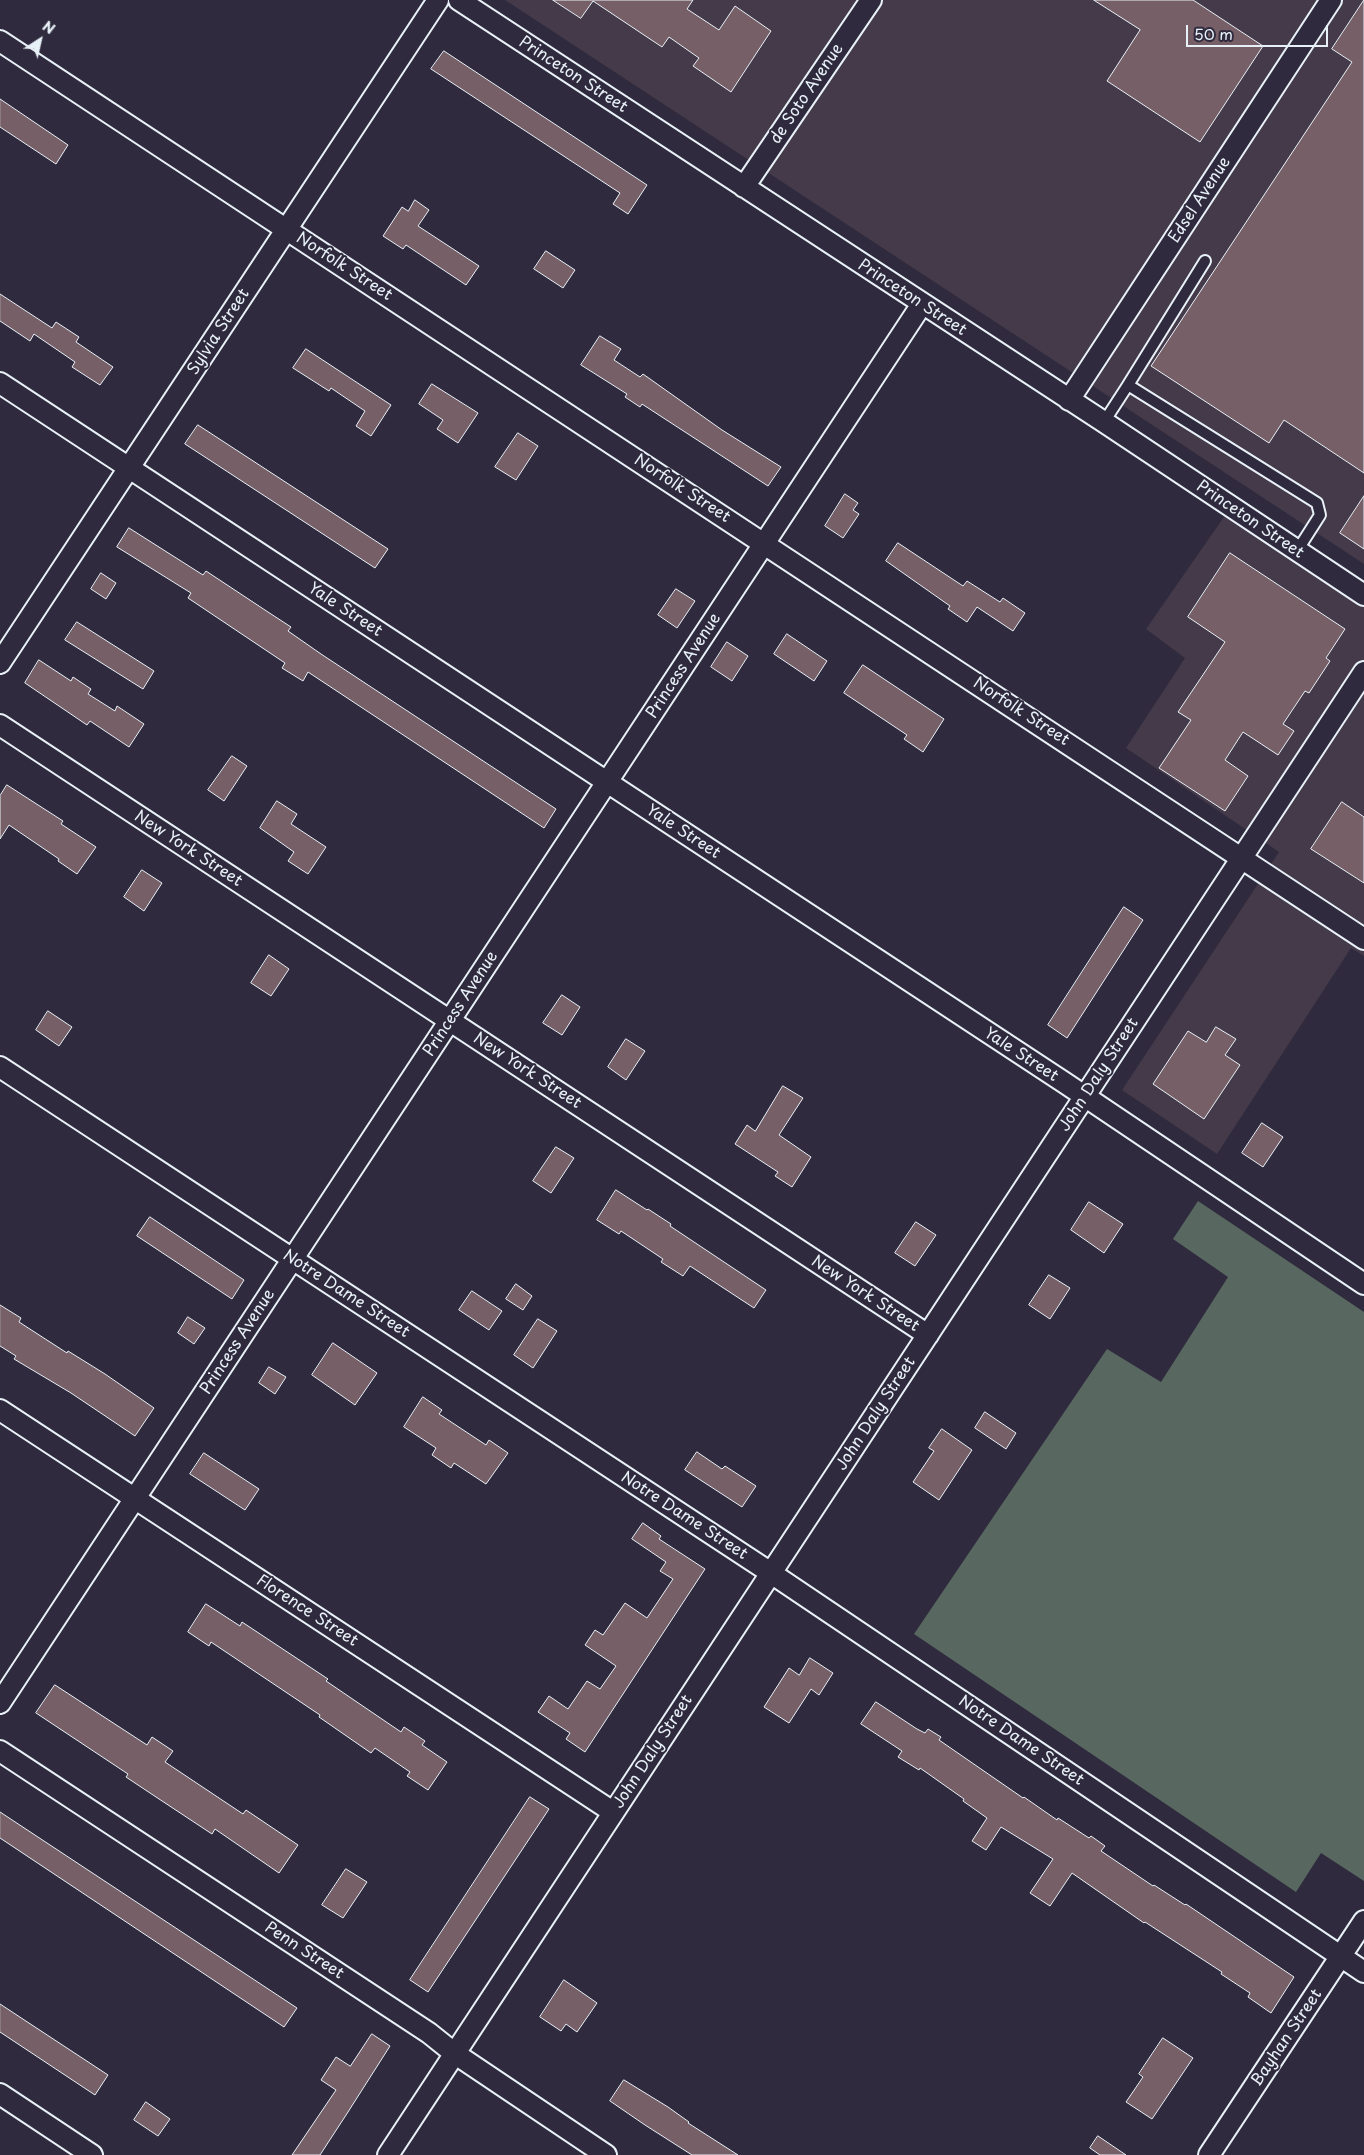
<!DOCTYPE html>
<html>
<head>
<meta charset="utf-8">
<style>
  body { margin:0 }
  #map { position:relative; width:1364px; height:2155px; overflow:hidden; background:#2f2a3d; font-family:"Playpen Sans",sans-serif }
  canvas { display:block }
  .north { position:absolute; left:15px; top:15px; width:50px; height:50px; -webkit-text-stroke:4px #2f2a3d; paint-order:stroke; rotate:35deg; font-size:14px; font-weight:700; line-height:20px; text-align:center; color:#e8f1f8 }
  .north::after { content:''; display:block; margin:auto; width:18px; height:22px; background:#e8f1f8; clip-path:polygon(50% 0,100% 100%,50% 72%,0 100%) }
  .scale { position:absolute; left:1186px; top:25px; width:142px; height:22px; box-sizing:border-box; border:2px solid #e8f1f8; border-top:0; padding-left:6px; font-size:15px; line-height:18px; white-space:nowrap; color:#e8f1f8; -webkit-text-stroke:4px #2f2a3d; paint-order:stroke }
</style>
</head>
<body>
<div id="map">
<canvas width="1364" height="2155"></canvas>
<div class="north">N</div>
<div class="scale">50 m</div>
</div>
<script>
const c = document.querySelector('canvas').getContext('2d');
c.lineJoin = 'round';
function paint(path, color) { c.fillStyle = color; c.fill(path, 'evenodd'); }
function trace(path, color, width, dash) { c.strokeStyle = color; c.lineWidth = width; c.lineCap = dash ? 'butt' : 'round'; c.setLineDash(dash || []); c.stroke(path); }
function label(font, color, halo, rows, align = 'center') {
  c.font = font + ' "Playpen Sans",sans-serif'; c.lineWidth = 4; c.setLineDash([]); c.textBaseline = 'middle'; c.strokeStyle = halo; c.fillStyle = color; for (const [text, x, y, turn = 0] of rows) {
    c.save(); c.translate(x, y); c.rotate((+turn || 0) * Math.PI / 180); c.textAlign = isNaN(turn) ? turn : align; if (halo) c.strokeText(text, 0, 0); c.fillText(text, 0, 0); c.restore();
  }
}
paint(new Path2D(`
  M 505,0 L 1364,0 L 1364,564 Z
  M 1226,514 L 1364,606 L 1364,956 L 1351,948 L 1217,1154 L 1122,1090 L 1279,852 L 1126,748 L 1185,658 L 1146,629 Z`), '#443a49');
paint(new Path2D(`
  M 1198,1201 L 1364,1312 L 1364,1881 L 1321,1853 L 1296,1892 L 914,1634 L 1107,1349 L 1161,1382 L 1228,1277 L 1173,1239 Z`), '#586860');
const building = new Path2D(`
  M 553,0 L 693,0 L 687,9 L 719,30 L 735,6 L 771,31 L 731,92 L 693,66 L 699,58 L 669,37 L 662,47 L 593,1 L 581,18 Z
  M 1094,0 L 1193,0 L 1263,46 L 1200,142 L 1107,81 L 1140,30 Z
  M 1364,0 L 1364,473 L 1284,420 L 1269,443 L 1151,366 L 1352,62 L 1332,49 Z
  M 444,51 L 647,185 L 628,214 L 613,204 L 620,193 L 431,69 Z
  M 0,99 L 68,145 L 56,164 L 0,127 Z
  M 415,200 L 429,210 L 418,226 L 479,266 L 466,285 L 406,245 L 403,249 L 383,236 L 402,207 L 408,211 Z
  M 546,251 L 575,270 L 563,288 L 534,269 Z
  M 0,294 L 52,328 L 56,322 L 79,337 L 76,342 L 113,367 L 100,385 L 72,367 L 75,362 L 34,334 L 30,341 L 0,321 Z
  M 600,336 L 621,349 L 614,360 L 640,377 L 643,374 L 722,430 L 781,467 L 768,486 L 642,404 L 640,407 L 625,397 L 627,394 L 581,365 Z
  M 306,349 L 391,405 L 371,436 L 356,426 L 365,411 L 331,388 L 329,391 L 293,368 Z
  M 432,384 L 478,413 L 458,443 L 437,429 L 443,420 L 419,404 Z
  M 198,425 L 388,549 L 375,568 L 185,444 Z
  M 518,433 L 538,446 L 516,480 L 495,467 Z
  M 845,494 L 858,503 L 853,510 L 859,514 L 843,538 L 825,526 Z
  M 1364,496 L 1364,549 L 1340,533 Z
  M 129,528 L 203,575 L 206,571 L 271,614 L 291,627 L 288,631 L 321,654 L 556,809 L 544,828 L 308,672 L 303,681 L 282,668 L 285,663 L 188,598 L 191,593 L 117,547 Z
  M 898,543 L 963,586 L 967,581 L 1000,602 L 1003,598 L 1025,613 L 1013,631 L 977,607 L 967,622 L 948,609 L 950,606 L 886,561 Z
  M 1230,553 L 1345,629 L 1326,658 L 1330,661 L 1309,693 L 1305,691 L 1283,724 L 1294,731 L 1278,755 L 1243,732 L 1225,760 L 1248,776 L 1225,811 L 1159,768 L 1191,720 L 1178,712 L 1225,642 L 1188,617 Z
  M 101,573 L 116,583 L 106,599 L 91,589 Z
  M 676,589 L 695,601 L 677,628 L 658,615 Z
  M 77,622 L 154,671 L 143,689 L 65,640 Z
  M 787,634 L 827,661 L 814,681 L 774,654 Z
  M 727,642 L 748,656 L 732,681 L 711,667 Z
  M 39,660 L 71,681 L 73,677 L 91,689 L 88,694 L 115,711 L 117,706 L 144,724 L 129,747 L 90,721 L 87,725 L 25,683 Z
  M 863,665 L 944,719 L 923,752 L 904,739 L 907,735 L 844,693 Z
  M 232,756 L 247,766 L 224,801 L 208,790 Z
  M 7,785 L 63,821 L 61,824 L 96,847 L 77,874 L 58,861 L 59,859 L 9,825 L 0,839 L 0,796 Z
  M 277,801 L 297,814 L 291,824 L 326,847 L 308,874 L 288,861 L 294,852 L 260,828 Z
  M 1342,802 L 1364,817 L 1364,883 L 1311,849 Z
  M 142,870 L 162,883 L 144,911 L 124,897 Z
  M 1124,907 L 1143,920 L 1067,1038 L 1048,1025 Z
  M 269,955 L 289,969 L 271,996 L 251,983 Z
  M 562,995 L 580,1007 L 562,1035 L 543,1023 Z
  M 48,1011 L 72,1027 L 59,1046 L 36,1030 Z
  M 1216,1027 L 1236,1039 L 1225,1055 L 1240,1065 L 1204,1119 L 1153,1084 L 1188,1031 L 1206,1042 Z
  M 626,1039 L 645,1051 L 626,1080 L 608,1067 Z
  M 783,1086 L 803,1098 L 779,1135 L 811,1157 L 792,1187 L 775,1176 L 778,1172 L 735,1144 L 747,1125 L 755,1131 Z
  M 1262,1123 L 1283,1137 L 1263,1167 L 1242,1153 Z
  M 556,1147 L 574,1158 L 551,1193 L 533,1181 Z
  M 616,1190 L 647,1210 L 648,1209 L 671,1224 L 670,1226 L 766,1290 L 754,1308 L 690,1266 L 683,1276 L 661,1262 L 663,1259 L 621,1231 L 619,1234 L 597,1220 Z
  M 1089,1202 L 1123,1224 L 1104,1253 L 1071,1230 Z
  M 150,1217 L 244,1280 L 232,1299 L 137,1236 Z
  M 916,1222 L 936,1235 L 915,1266 L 895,1253 Z
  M 1049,1275 L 1070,1288 L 1050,1319 L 1029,1305 Z
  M 516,1284 L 532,1296 L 523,1310 L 506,1299 Z
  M 472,1291 L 502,1311 L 489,1330 L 459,1310 Z
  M 0,1305 L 21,1318 L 19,1322 L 67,1353 L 68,1351 L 105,1374 L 154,1408 L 135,1436 L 71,1393 L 14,1359 L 16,1356 L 0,1346 Z
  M 188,1317 L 205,1328 L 194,1344 L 178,1333 Z
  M 538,1319 L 557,1331 L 533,1368 L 514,1355 Z
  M 333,1343 L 377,1373 L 355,1405 L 312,1375 Z
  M 269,1367 L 286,1377 L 275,1394 L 259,1383 Z
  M 423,1397 L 442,1410 L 439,1414 L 486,1445 L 489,1440 L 508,1453 L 486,1484 L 454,1463 L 451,1468 L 432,1455 L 436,1448 L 404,1427 Z
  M 985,1412 L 1016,1433 L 1006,1449 L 975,1428 Z
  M 942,1429 L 972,1450 L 939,1500 L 913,1482 L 934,1451 L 929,1448 Z
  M 697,1452 L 722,1469 L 725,1466 L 756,1486 L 742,1507 L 685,1470 Z
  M 204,1453 L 259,1489 L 245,1510 L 190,1474 Z
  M 643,1523 L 661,1536 L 659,1539 L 705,1569 L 585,1752 L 566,1739 L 570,1733 L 538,1712 L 549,1696 L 568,1709 L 587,1681 L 600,1689 L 616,1666 L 585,1645 L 595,1630 L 603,1635 L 625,1603 L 647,1618 L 673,1579 L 660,1571 L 666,1562 L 632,1539 Z
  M 206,1604 L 240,1626 L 242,1622 L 328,1679 L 326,1681 L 401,1732 L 404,1727 L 425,1741 L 422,1745 L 447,1762 L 428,1790 L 407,1776 L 410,1772 L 375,1748 L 371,1753 L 319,1717 L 320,1715 L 211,1642 L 209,1646 L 188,1632 Z
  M 810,1658 L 833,1673 L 819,1695 L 811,1689 L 789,1723 L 764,1707 L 789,1668 L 799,1675 Z
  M 55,1685 L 147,1745 L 152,1737 L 173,1751 L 165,1762 L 243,1814 L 246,1810 L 298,1845 L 279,1873 L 215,1829 L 212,1834 L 147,1791 L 126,1777 L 128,1774 L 36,1713 Z
  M 876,1702 L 917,1729 L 925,1733 L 928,1729 L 941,1737 L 939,1740 L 1023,1798 L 1024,1797 L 1057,1820 L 1058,1818 L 1089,1838 L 1091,1836 L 1105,1846 L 1101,1851 L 1153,1886 L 1154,1885 L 1185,1905 L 1186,1904 L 1294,1977 L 1271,2013 L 1248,1997 L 1250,1993 L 1221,1974 L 1222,1972 L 1145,1922 L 1144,1923 L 1072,1873 L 1050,1906 L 1030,1893 L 1053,1859 L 1001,1827 L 986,1850 L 972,1841 L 987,1818 L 963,1801 L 964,1799 L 920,1768 L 919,1770 L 898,1757 L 902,1751 L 861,1724 Z
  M 530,1797 L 549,1809 L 428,1992 L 410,1980 Z
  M 0,1812 L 297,2008 L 284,2027 L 0,1838 Z
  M 346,1869 L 367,1882 L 343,1918 L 322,1905 Z
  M 564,1980 L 597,2003 L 577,2032 L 566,2024 L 561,2031 L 540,2017 Z
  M 0,2004 L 108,2075 L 95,2095 L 0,2032 Z
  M 372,2034 L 390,2046 L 348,2112 L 320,2155 L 292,2155 L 336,2090 L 321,2080 L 336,2057 L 350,2066 Z
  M 1163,2038 L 1193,2058 L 1152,2119 L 1126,2102 L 1143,2077 L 1139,2074 Z
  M 624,2080 L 668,2107 L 689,2122 L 688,2123 L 738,2155 L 692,2155 L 645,2125 L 610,2101 Z
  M 146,2102 L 170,2119 L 158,2136 L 134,2120 Z
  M 1098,2136 L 1126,2155 L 1100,2155 L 1090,2148 Z`);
paint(building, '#765f66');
trace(building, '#e8f1f8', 1);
const service = new Path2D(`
  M 1128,385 L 1205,261
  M 1104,422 L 1128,385 L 1317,503 L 1320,515 L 1297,551`);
const minor = new Path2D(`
  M 459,0 L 1104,422 L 1364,595
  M 0,41 L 1364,939
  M 744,187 L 871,0
  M 0,383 L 1065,1083 L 1364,1284
  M 1069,400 L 1331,0
  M 0,663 L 438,0
  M 0,725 L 928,1335
  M 0,1067 L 771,1573 L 1364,1972
  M 0,1410 L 613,1812
  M 0,1703 L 922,304
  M 0,1751 L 429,2033 L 454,2053 L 606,2155
  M 0,2094 L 92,2155
  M 388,2155 L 1364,672
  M 1209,2155 L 1364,1921`);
trace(service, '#e8f1f8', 14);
trace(minor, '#e8f1f8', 24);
trace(service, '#2f2a3d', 10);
trace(minor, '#2f2a3d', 20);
label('16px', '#e8f1f8', '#2f2a3d', [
  ["Princeton Street",573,75,33],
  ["de Soto Avenue",807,94,-56],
  ["Edsel Avenue",1200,200,-57],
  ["Norfolk Street",344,267,33],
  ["Princeton Street",912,298,33],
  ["Sylvia Street",219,332,-57],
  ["Norfolk Street",682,489,33],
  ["Princeton Street",1250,520,34],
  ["Yale Street",345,610,33],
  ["Princess Avenue",684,666,-57],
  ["Norfolk Street",1021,712,33],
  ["Yale Street",683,832,33],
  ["New York Street",188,849,33],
  ["Princess Avenue",461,1004,-57],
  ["Yale Street",1021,1055,33],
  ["New York Street",527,1071,33],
  ["John Daly Street",1099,1075,-57],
  ["Notre Dame Street",346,1294,33],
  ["New York Street",865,1294,33],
  ["Princess Avenue",238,1342,-57],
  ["John Daly Street",876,1414,-57],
  ["Notre Dame Street",684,1516,33],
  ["Florence Street",307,1611,33],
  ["Notre Dame Street",1021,1741,34],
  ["John Daly Street",653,1752,-57],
  ["Penn Street",304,1951,33],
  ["Bayhan Street",1287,2038,-56]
]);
</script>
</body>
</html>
